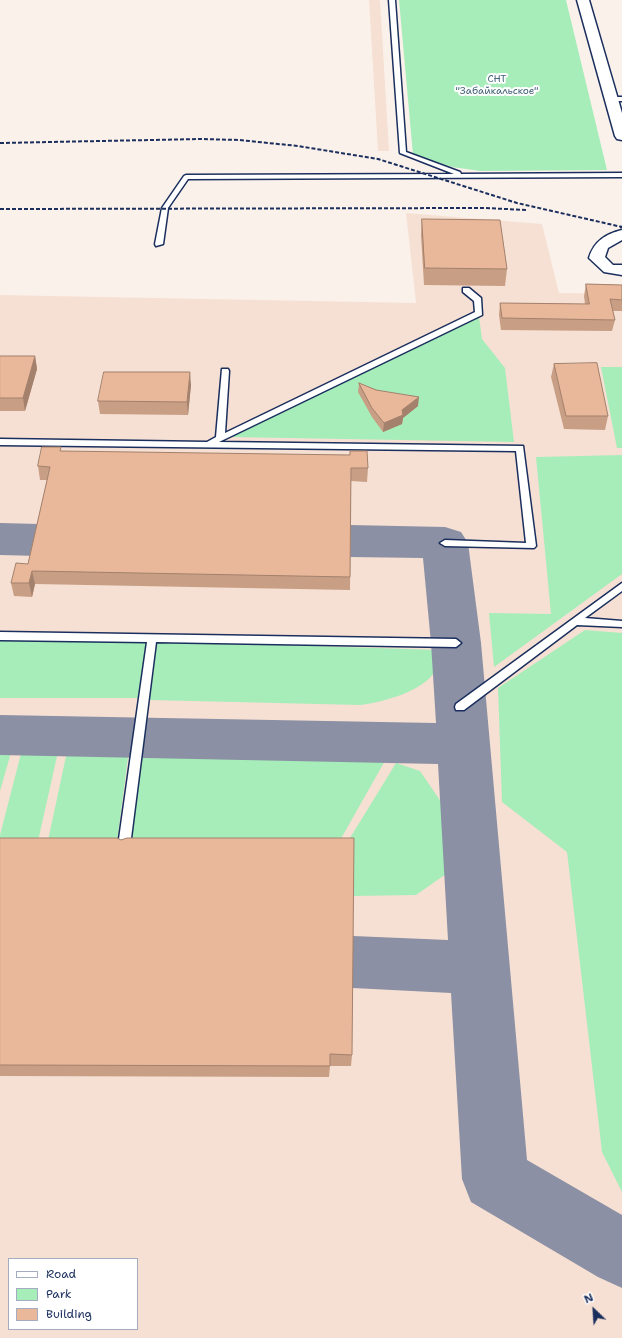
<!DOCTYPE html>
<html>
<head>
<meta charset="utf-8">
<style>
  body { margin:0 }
  #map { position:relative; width:622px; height:1338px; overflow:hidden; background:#fbf1eb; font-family:"Shantell Sans",sans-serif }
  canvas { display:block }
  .legend { position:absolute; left:8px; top:1258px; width:130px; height:72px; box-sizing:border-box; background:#fff; border:1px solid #a4acbf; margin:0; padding:5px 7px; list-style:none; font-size:12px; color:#1b2f5e }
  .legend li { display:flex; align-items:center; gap:8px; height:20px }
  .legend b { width:20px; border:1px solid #a4acbf }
  .north { position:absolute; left:574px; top:1290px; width:40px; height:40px; -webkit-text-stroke:3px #fff; paint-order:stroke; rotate:335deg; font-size:11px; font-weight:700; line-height:16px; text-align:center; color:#1b2f5e }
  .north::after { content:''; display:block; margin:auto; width:14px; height:18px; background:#1b2f5e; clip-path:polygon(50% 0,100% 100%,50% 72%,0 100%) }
</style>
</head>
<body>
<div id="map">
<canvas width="622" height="1338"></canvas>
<ul class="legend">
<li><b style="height:5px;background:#fff"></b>Road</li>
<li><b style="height:11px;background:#a7edba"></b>Park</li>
<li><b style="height:11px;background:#e9b89a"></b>Building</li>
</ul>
<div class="north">N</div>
</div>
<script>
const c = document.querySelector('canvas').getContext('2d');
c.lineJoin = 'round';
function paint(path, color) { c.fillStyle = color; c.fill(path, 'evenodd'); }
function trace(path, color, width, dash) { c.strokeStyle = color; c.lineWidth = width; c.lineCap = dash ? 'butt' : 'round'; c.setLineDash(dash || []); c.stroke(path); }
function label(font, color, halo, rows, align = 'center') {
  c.font = font + ' "Shantell Sans",sans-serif'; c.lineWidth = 4; c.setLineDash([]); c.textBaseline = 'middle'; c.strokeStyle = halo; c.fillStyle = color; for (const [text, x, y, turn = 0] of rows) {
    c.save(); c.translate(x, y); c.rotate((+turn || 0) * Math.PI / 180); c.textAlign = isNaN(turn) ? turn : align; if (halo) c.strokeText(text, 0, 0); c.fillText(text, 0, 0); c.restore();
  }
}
paint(new Path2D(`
  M 369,0 L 380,0 L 389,151 L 378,151 Z
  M 406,213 L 542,224 L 559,293 L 622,294 L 622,1338 L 0,1338 L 0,295 L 416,303 ZM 9,1259 L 137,1259 L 137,1329 L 9,1329 Z`), '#f6e0d3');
paint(new Path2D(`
  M 399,0 L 566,0 L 607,170 L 480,171 L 452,167 L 413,155 Z
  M 479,317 L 482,339 L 505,368 L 514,442 L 230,437 Z
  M 601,367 L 622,367 L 622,448 L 617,448 Z
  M 622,455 L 622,574 L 494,667 L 489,613 L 551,614 L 536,457 Z
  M 585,630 L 622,633 L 622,1192 L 602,1152 L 567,852 L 502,802 L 498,688 Z
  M 0,641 L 149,641 L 140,698 L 0,698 Z
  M 157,641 L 439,650 C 438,656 438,664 436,669 C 426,691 383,702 361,705 L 149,700 Z
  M 0,742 L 14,742 L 0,791 Z
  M 24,742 L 60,743 L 36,850 L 0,850 L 0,835 Z
  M 69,742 L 122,744 L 122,751 L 128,757 L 116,850 L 46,850 Z
  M 152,745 L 368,751 L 386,759 L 334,851 L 129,850 L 138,758 L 149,753 Z
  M 396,763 L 420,771 L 448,812 L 449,872 L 416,895 L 354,896 L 353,851 L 342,851 Z`), '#a7edba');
paint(new Path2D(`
  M 0,523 L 39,524 L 55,529 L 62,540 L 55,551 L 39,556 L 0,555 Z
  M 350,525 L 445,527 L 461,532 L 468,543 L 481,643 L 527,1160 L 622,1215 L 622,1288 L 598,1277 L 471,1202 L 462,1179 L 451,993 L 353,988 L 332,981 L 323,962 L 332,943 L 353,936 L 448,940 L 438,764 L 0,755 L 0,715 L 436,723 L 431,643 L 423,558 L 350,557 L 334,552 L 327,541 L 334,530 Z`), '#8b90a4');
const lane = new Path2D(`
  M 389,0 L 395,0 L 406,152 L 460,172 L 461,174 L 622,173 L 622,177 L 188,179 L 168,208 L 163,244 L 156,246 L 155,244 L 162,208 L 184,176 L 186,175 L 454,174 L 400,153 Z
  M 622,97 L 622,101 L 611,101 L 608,99 L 611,97 Z
  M 463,288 L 469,288 L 481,298 L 482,315 L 219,442 L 523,446 L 536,546 L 534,548 L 445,546 L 440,543 L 445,540 L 526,543 L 516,451 L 0,445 L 0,439 L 207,442 L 216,437 L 222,369 L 228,369 L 229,371 L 225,433 L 475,312 L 474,301 L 463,292 Z
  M 622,583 L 622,591 L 585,618 L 622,621 L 622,627 L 577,625 L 464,710 L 456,710 L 455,707 L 456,704 Z
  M 0,632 L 456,639 L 461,643 L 456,647 L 156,642 L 130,846 L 128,849 L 124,851 L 120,849 L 118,846 L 147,642 L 0,640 Z`);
const street = new Path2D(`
  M 577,0 L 589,0 L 622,113 L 622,140 L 617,139 L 615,136 Z
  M 622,230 L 622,240 L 608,248 L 605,257 L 613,265 L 622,265 L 622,275 L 604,272 L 589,258 C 594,241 606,234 622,230 Z`);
trace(lane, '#1b2f5e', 3);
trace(street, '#1b2f5e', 3);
paint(lane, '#fff');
paint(street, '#fff');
trace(new Path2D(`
  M 0,143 L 201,139 L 239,140 L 298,146 L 378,159 L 517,203 L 622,227
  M 0,209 L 484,208 L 527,210`), '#1b2f5e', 2, [4, 2]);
trace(new Path2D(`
  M 620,227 L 622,227`), '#1b2f5e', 2.5, [5, 2.5]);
paint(new Path2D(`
  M 422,219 L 507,269 L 505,286 L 424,285 L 421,235 Z
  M 586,284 L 622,285 L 622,311 L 613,311 L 615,320 L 612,331 L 501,330 L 499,315 L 500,303 L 585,304 L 584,296 Z
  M 0,356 L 35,356 L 37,369 L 25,411 L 0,411 Z
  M 554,364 L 608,416 L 605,430 L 564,429 L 551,377 Z
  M 359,383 L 418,406 L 403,418 L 402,424 L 383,432 L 372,417 L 358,392 Z
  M 191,385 L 188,415 L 100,414 L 98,401 Z
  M 62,451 L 368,468 L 367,482 L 351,481 L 350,590 L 35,584 L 32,597 L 14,596 L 11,583 L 28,564 L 47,480 L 40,480 L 38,466 Z
  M 0,838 L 352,1055 L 351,1066 L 330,1066 L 329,1077 L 0,1076 Z`), '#c89e84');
paint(new Path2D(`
  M 35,356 L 37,369 L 25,411 L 23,398 Z
  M 190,372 L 191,385 L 188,415 L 187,402 Z
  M 419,397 L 418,406 L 403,418 L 402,424 L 383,432 L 384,423 L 402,410 Z
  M 32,571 L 35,584 L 32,597 L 29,583 Z`), '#a3816c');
const building = new Path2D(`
  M 422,219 L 500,220 L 507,269 L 425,268 Z
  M 586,284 L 622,285 L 622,300 L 610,299 L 615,320 L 502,318 L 500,303 L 589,304 Z
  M 0,356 L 35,356 L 23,398 L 0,398 Z
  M 597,363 L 608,416 L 566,416 L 554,364 Z
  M 104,372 L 190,372 L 187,402 L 98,401 Z
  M 359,383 L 376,390 L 419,397 L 402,410 L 403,415 L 384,423 L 372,408 Z
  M 42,447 L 61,447 L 60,451 L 350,455 L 350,451 L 367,451 L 368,468 L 351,468 L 350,577 L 32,571 L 29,583 L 11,583 L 16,563 L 28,564 L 50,467 L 38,466 Z
  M 0,838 L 117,838 L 121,840 L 127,838 L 354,838 L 352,1055 L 330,1054 L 330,1066 L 0,1065 Z`);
paint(building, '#e9b89a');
trace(building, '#a3816c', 1);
label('10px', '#3e5e75', '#fff', [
  ["СНТ",497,79],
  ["\"Забайкальское\"",497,91]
]);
</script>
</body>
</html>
